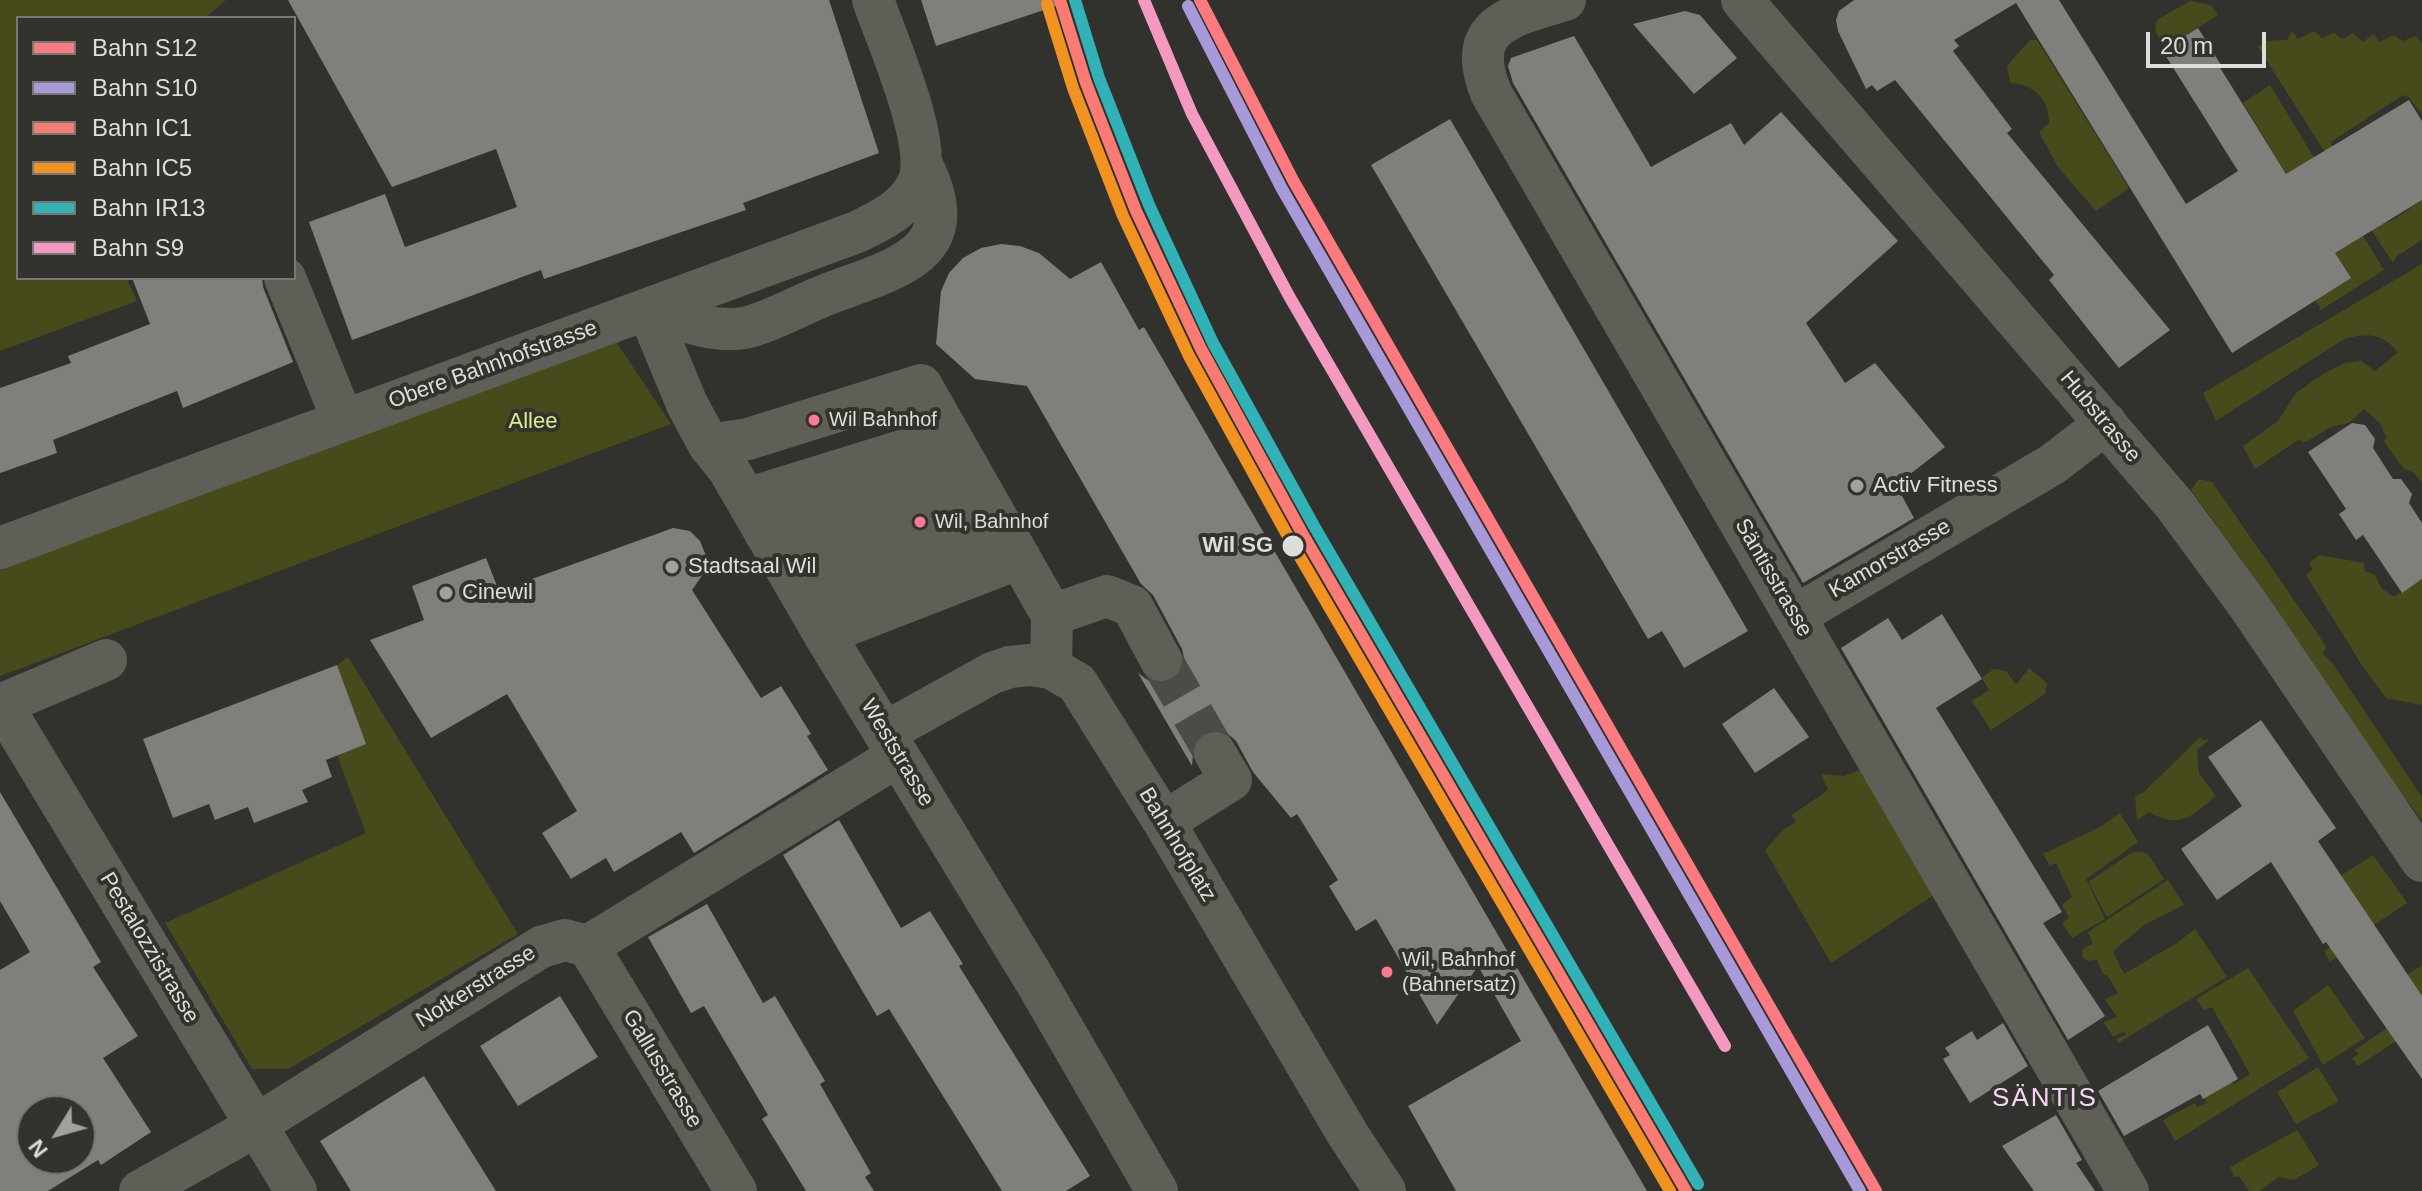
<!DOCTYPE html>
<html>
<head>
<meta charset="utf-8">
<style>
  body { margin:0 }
  #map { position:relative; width:2422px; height:1191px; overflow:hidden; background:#31322d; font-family:Arial,sans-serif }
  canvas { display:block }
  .legend { position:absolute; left:16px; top:16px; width:280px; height:264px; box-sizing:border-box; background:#32332c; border:2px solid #767772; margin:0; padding:10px 14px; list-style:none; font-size:24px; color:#dddeda }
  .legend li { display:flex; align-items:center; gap:16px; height:40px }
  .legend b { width:40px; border:2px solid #767772 }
  .north { position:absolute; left:16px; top:1095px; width:80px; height:80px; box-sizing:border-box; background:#32332c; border:2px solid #767772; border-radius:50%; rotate:233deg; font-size:22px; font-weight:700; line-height:32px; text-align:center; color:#dddeda }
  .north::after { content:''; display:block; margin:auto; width:28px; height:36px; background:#a1a29d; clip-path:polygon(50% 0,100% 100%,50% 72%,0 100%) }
  .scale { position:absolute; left:2146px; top:32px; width:120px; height:36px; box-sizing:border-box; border:4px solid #dddeda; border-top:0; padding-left:10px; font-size:24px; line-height:28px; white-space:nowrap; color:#dddeda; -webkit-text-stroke:6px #32332c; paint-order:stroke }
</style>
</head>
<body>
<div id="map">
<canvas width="2422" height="1191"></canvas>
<ul class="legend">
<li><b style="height:10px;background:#fd7b80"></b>Bahn S12</li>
<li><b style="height:10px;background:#a89ad9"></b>Bahn S10</li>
<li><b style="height:10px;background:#fa7b73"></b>Bahn IC1</li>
<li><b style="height:10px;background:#f29220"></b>Bahn IC5</li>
<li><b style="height:10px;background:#30b2b7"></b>Bahn IR13</li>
<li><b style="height:10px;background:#f49ac1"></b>Bahn S9</li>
</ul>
<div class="north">N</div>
<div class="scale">20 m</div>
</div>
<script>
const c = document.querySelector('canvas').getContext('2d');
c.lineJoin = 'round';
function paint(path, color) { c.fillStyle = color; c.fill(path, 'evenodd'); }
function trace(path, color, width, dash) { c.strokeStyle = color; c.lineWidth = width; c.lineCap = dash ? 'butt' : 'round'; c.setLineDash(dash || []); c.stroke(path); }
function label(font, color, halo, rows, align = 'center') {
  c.font = font + ' Arial,sans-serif'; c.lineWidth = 8; c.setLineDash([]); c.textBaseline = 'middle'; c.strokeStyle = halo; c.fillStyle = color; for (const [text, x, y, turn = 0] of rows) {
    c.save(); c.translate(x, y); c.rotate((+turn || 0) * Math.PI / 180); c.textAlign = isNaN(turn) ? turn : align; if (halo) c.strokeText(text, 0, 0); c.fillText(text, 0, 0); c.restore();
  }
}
paint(new Path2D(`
  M 0,0 L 226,0 L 205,18 L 18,18 L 18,278 L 126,278 L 137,301 L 0,351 Z
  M 2190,1 L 2211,5 L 2218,15 L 2164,48 L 2155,30 L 2157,20 Z
  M 2292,31 L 2298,39 L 2314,31 L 2322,38 L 2334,33 L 2342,39 L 2353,33 L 2363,42 L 2374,34 L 2379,42 L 2394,35 L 2403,41 L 2416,36 L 2422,43 L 2422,114 L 2409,98 L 2403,95 L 2331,142 L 2337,156 L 2330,160 L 2258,47 L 2267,41 L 2287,40 Z
  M 2030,40 L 2037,40 L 2129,188 L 2096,211 L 2058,167 L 2039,132 L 2049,123 C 2050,99 2033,84 2010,83 L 2007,66 Z
  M 2270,85 L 2332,187 L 2305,204 L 2243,103 Z
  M 2422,200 L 2422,240 L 2397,256 L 2393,263 L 2370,228 L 2395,219 Z
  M 2344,205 L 2384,270 L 2319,311 L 2320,307 L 2315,300 L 2316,222 Z
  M 2422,264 L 2422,482 L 2413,472 L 2404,469 L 2384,442 L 2386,437 L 2380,423 L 2364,409 L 2349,423 L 2331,427 L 2306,442 L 2298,440 L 2255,469 L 2243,446 L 2278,421 L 2296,393 L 2323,374 L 2345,363 L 2361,361 L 2375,371 L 2398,352 C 2381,332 2368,333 2344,339 L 2216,421 L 2203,393 Z
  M 613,337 L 671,424 L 0,676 L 0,569 Z
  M 2199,479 L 2212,482 L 2326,646 L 2323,654 L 2333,664 L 2422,797 L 2422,820 L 2397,788 L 2258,582 L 2191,490 Z
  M 2319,555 L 2364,563 L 2365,571 L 2375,575 L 2381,588 L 2394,597 L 2422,579 L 2422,705 L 2386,698 L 2363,667 L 2306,575 L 2313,569 L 2309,563 Z
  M 348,657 L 518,934 L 288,1069 L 252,1069 L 165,923 L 366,833 L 337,755 L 337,665 Z
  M 2029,668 L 2047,683 L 2045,694 L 1991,730 L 1972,701 L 1989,690 L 1982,678 L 1993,669 L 2006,671 L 2016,685 Z
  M 2200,737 L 2203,740 L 2210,739 L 2197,750 L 2199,773 L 2216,796 C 2191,817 2180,829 2149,812 L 2137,820 L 2135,796 L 2144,792 Z
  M 1863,769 L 1938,892 L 1831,963 L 1765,850 L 1783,830 L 1796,822 L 1792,815 L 1828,790 L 1821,774 L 1844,776 Z
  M 2120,813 L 2138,842 L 2086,879 L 2105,919 L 2072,938 L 2062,923 L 2069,918 L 2062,905 L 2072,897 L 2056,863 L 2050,866 L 2043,854 L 2100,827 Z
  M 2140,852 L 2148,854 L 2164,879 L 2107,917 L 2088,882 L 2131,853 Z
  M 2373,855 L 2407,903 L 2365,931 L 2362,938 L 2330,962 L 2324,951 L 2343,940 L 2340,876 Z
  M 2168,880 L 2184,905 L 2144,925 L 2113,951 L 2124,974 L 2177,943 L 2195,929 L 2227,977 L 2118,1043 L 2116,1039 L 2126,1035 L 2124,1032 L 2113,1036 L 2103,1022 L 2117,1017 L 2105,999 L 2118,993 L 2108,976 L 2103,974 L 2097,960 L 2088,961 L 2083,958 L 2082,950 L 2093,943 L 2088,932 Z
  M 2422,965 L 2422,1024 L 2358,1066 L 2352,1058 L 2359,1054 L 2355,1050 L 2419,1006 L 2402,978 Z
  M 2248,968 L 2309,1058 L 2175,1141 L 2163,1120 L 2195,1103 L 2197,1107 L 2207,1103 L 2203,1095 L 2236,1074 L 2231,1082 L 2234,1084 L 2250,1074 L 2212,1007 L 2204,1010 L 2196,999 Z
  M 2328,985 L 2365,1038 L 2323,1065 L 2293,1011 Z
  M 2318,1067 L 2339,1101 L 2296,1124 L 2277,1092 Z
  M 2297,1130 L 2319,1165 L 2294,1180 L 2279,1177 L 2259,1191 L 2249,1191 L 2239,1176 L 2234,1177 L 2230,1167 Z`), '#474b1b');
paint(new Path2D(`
  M 288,0 L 829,0 L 879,153 L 743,203 L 746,210 L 544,279 L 541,270 L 352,340 L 309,222 L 385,194 L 405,247 L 517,207 L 496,149 L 392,187 Z
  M 921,0 L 1055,0 L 1056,6 L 936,46 Z
  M 1854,0 L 2059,0 L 2186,204 L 2238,171 L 2162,50 L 2198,28 L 2221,65 L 2219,66 L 2286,174 L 2409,100 L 2422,121 L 2422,200 L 2335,253 L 2351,278 L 2232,353 L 2016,3 L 1954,40 L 1959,46 L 1953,51 L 2012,129 L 2007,133 L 2170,330 L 2119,368 L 2049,280 L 2054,275 L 1895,80 L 1877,91 L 1872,85 L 1866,89 L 1838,31 L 1836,20 L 1839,11 Z
  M 1685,11 L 1700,15 L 1737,58 L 1694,94 L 1633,24 Z
  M 1574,36 L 1651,167 L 1731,123 L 1744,145 L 1781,112 L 1898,241 L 1806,323 L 1845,383 L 1875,363 L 1945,447 L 1896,485 L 1914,518 L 1803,583 L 1513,83 L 1508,66 L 1511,58 Z
  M 1450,119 L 1748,631 L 1684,668 L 1662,631 L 1648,639 L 1371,165 Z
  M 1001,244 L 1020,246 L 1039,253 L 1070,279 L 1101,262 L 1139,330 L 1144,327 L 1647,1191 L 1456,1191 L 1408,1106 L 1521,1041 L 1478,966 L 1437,1025 L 1376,919 L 1356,931 L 1329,886 L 1338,880 L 1297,814 L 1291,818 L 1253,772 L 1236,741 L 1227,733 L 1216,729 L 1202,733 L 1194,742 L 1192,766 L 1138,673 L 1149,681 L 1159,684 L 1173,681 L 1181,673 L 1185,662 L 1182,649 L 1153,595 L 1141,584 L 1027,386 L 975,379 L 936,344 L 941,291 L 949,273 L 963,258 L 981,248 Z
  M 132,278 L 262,278 L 263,287 L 293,362 L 183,408 L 177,391 L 53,440 L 57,453 L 0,473 L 0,388 L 71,363 L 68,356 L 150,324 Z
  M 2352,423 L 2365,425 L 2375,439 L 2373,448 L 2393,479 L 2401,479 L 2412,494 L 2409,503 L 2422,523 L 2422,579 L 2402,593 L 2363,535 L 2356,540 L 2339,514 L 2346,509 L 2308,452 Z
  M 673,528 L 690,531 L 700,541 L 707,558 L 706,570 L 692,590 L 761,698 L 781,686 L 811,734 L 807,736 L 828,770 L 694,853 L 681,832 L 614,872 L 606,858 L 571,879 L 542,833 L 577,811 L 507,694 L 431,738 L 370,640 L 424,620 L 412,586 L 486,558 L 499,591 Z
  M 1942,614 L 1982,679 L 1936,708 L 2062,912 L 2043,923 L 2105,1016 L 2068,1040 L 1841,648 L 1888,618 L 1902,640 Z
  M 337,665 L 366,744 L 326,760 L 332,777 L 302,790 L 308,802 L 254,823 L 248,807 L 215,820 L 209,804 L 173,818 L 143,739 Z
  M 1774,688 L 1809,737 L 1755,773 L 1722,724 Z
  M 2261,720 L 2336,828 L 2318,841 L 2422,996 L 2422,1079 L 2326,942 L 2323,944 L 2271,862 L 2217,900 L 2181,849 L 2242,806 L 2208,757 Z
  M 0,792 L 101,962 L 93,967 L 138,1036 L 103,1058 L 151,1132 L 101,1165 L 98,1160 L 48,1191 L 0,1191 L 0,970 L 30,952 L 0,901 ZM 32,1111 L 80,1111 L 80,1159 L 32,1159 Z
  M 839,820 L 901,928 L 930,911 L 963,964 L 959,966 L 1090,1176 L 1066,1191 L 1002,1191 L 889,1009 L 877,1016 L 783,855 Z
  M 707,904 L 763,1003 L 775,996 L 825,1081 L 820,1084 L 871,1173 L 865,1177 L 874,1191 L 806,1191 L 762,1119 L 768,1115 L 704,1006 L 691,1013 L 648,937 Z
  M 560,996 L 598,1057 L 518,1106 L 480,1046 Z
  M 2003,1023 L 2028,1066 L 1970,1103 L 1943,1059 L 1950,1055 L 1945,1048 L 1972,1031 L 1977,1040 Z
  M 2208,1025 L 2238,1079 L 2203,1099 L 2200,1094 L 2124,1136 L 2098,1091 Z
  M 424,1076 L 496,1191 L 351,1191 L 320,1141 Z
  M 2056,1115 L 2082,1160 L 2076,1163 L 2095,1191 L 2034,1191 L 2002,1146 Z`), '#7f7f7c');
trace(new Path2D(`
  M 1161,660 L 1215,753`), '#4b4c47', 42, [42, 21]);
trace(new Path2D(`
  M 1565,0 C 1512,16 1463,24 1491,93 L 2128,1191
  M 1742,0 L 2175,505 L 2247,603 L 2422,861
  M 285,278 L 343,420
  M 648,310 L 687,404 L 709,445 L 729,470 L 824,634 L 1036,982 L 1157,1191
  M 648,310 C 678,319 712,333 744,328 C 763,325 803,304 823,296 C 891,269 969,257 922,165
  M 709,445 L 748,439 L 921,385 L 1052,615 L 1051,668
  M 746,499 L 950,436
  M 765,533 L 967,467
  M 0,548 C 285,441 571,337 857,232 C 880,221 907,208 918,183 C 934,145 887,40 873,0
  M 785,567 L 985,498
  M 805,600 L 1003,528
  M 1052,615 L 1107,596 L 1132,606 L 1161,660
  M 1795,616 L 2053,464 L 2106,423
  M 824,634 L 1020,558
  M 0,705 L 106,660
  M 2,705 L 296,1191
  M 884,733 L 992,673 L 1010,667 L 1030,665 L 1051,668 L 1077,683 L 1164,822 L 1347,1133 L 1385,1191
  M 1164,822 L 1231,780 L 1215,753
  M 588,946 L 898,756
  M 588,946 L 736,1191
  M 140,1191 L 235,1138 L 541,947 L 565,940 L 588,946`), '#5e6058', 42);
trace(new Path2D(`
  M 1200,0 L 1294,182 L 1876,1191`), '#fd7b80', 12);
trace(new Path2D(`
  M 1188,6 L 1282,189 L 1860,1191`), '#a89ad9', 12);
trace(new Path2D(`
  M 1060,0 L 1086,83 L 1136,211 L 1201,349 L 1302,533 L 1686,1191`), '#fa7b73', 12);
trace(new Path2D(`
  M 1047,4 L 1073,88 L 1123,216 L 1189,356 L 1290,540 L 1670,1191`), '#f29220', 12);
trace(new Path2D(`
  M 1075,0 L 1099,78 L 1149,205 L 1213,343 L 1314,526 L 1698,1184`), '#30b2b7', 12);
trace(new Path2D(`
  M 1144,0 L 1192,114 L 1289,296 L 1725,1046`), '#f49ac1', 12);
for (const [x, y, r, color] of [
  [814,420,7,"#fe7a93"],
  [1857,486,8,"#a1a29d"],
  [920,522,7,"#fe7a93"],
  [1293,546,12,"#dddeda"],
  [672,567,8,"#a1a29d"],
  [446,593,8,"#a1a29d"],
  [1387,972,7,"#fe7a93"]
]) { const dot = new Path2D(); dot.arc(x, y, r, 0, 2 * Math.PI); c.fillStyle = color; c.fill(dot); trace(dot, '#32332c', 3); }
label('20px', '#dddeda', '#32332c', [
  ["Wil Bahnhof",829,420],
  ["Wil, Bahnhof",935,522],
  ["Wil, Bahnhof",1402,960],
  ["(Bahnersatz)",1402,985]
], 'left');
label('22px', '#dddeda', '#32332c', [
  ["Obere Bahnhofstrasse",493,365,-20],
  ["Hubstrasse",2100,417,50],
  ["Kamorstrasse",1890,559,-30],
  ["Säntisstrasse",1773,578,60],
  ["Weststrasse",897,753,59],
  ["Bahnhofplatz",1177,845,59],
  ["Pestalozzistrasse",149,948,59],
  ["Notkerstrasse",476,987,-32],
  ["Gallusstrasse",662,1069,59]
]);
label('22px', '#e0ea90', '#32332c', [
  ["Allee",533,422]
]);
label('22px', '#dddeda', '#32332c', [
  ["Activ Fitness",1873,486],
  ["Stadtsaal Wil",688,567],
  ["Cinewil",462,593]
], 'left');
label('bold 22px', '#dddeda', '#32332c', [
  ["Wil SG",1273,546]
], 'right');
c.letterSpacing = '2px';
label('26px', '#f6d4f8', '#32332c', [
  ["SÄNTIS",2045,1099]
]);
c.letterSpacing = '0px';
</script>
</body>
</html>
